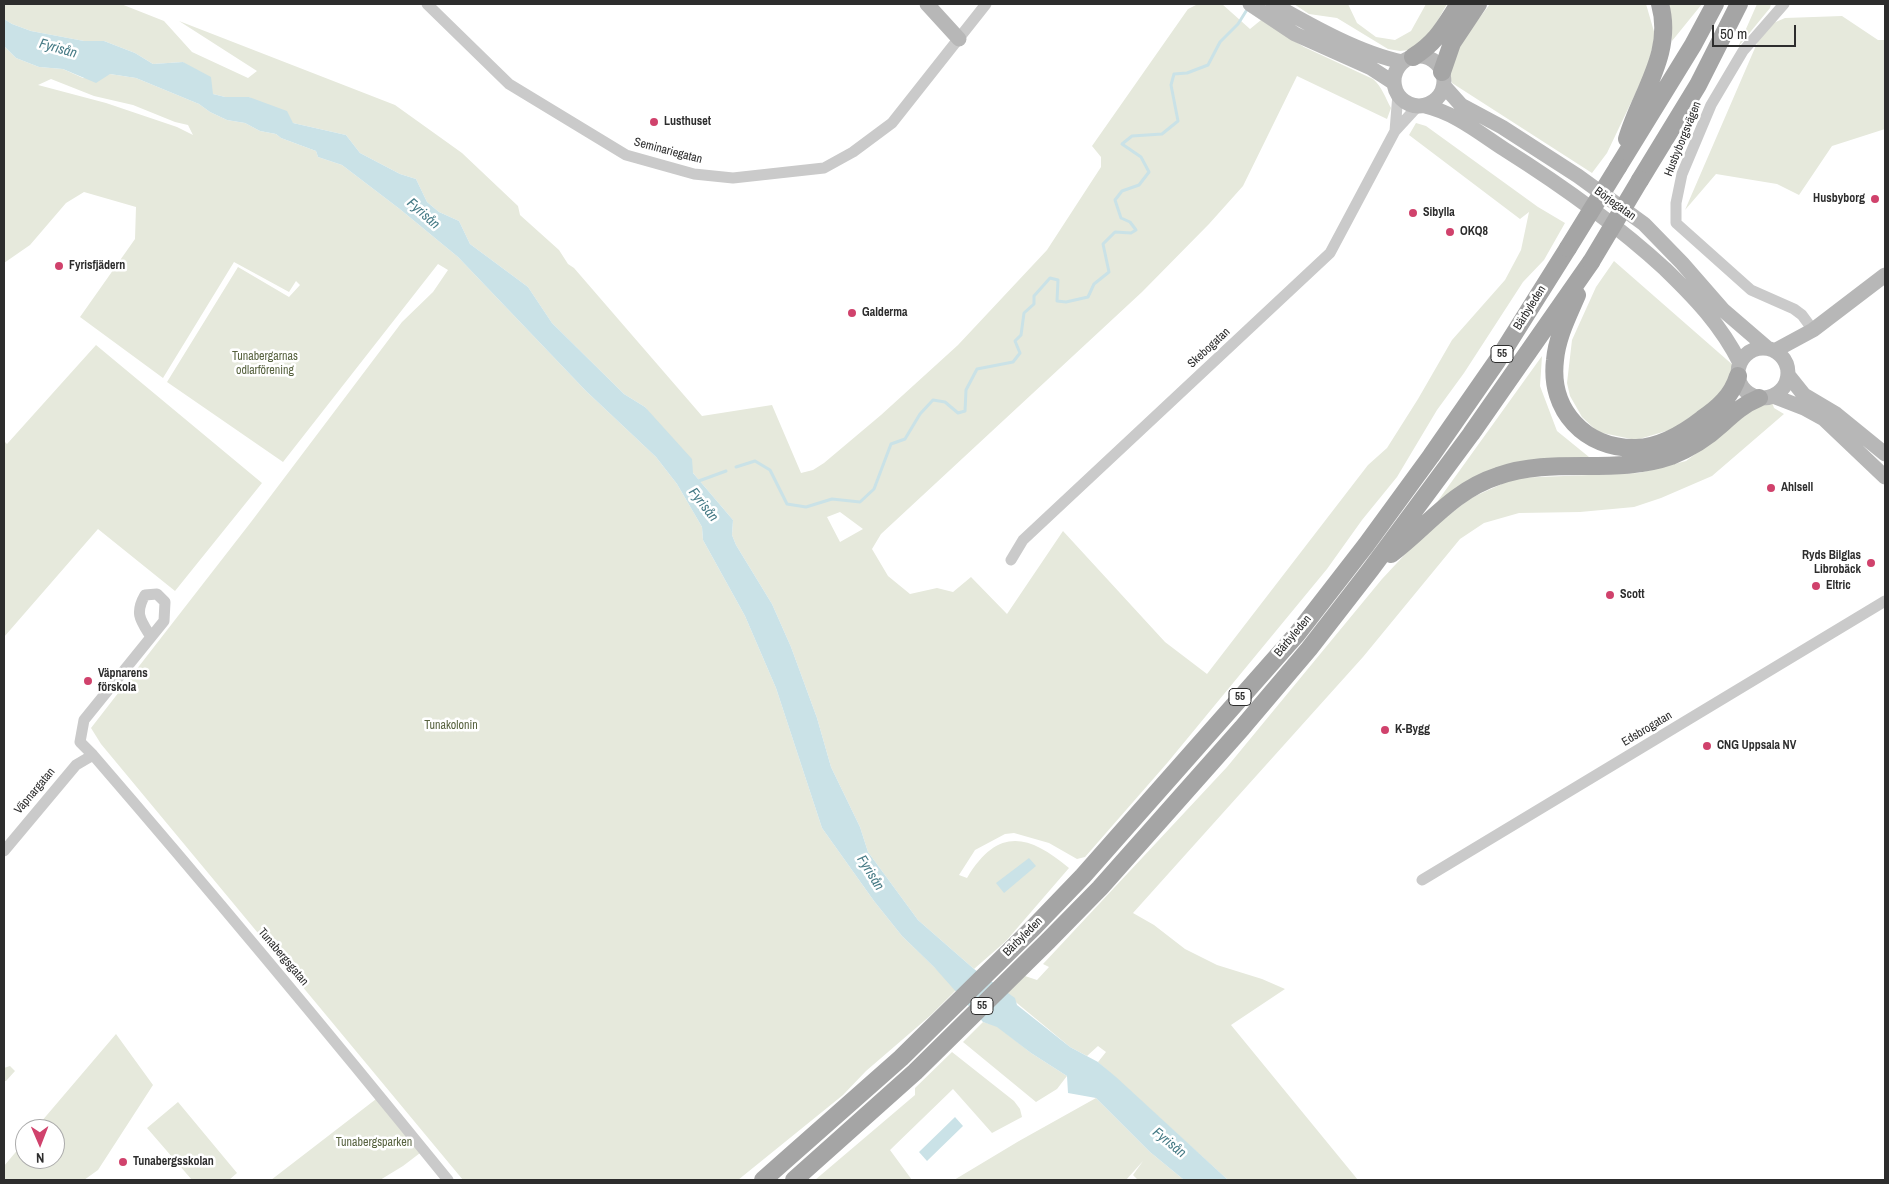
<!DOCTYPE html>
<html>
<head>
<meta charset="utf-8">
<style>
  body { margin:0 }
  #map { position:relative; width:1889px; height:1184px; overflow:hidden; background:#fff; font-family:"Archivo Narrow",sans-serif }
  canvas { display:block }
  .frame { position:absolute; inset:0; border:5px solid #2d2d2d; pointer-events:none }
  .north { position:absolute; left:15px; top:1119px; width:50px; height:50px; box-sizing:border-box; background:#fff; border:1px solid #ababab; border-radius:50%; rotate:179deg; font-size:14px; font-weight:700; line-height:20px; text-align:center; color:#2d2d2d }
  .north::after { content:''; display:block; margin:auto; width:18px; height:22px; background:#d0426c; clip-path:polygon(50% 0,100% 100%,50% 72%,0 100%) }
  .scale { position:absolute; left:1712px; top:25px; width:84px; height:22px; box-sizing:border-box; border:2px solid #2d2d2d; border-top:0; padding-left:6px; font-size:15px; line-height:18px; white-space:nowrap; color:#2d2d2d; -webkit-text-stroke:4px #fff; paint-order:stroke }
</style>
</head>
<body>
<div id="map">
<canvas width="1889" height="1184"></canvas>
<div class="frame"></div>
<div class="north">N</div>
<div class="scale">50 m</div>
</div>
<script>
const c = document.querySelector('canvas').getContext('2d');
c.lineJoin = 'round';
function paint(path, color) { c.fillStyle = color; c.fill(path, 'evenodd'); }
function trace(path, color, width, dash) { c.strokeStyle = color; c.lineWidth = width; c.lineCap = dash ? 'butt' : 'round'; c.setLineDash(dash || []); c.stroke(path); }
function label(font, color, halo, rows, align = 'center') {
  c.font = font + ' "Archivo Narrow",sans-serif'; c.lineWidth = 5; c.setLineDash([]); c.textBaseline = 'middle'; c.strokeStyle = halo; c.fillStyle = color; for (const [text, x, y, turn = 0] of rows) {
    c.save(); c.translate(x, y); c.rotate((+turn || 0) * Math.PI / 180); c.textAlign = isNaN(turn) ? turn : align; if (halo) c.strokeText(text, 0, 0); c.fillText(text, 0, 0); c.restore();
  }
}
paint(new Path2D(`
  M 4,4 L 121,4 L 164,21 L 192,52 L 248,78 L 257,71 L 179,21 L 395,105 L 462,153 L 518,206 L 520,215 L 559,250 L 568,264 L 574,268 L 702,416 L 772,405 L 801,473 L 813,470 L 824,463 L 881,415 L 958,345 L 1047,250 L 1101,167 L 1101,157 L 1092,146 L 1188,9 L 1198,4 L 1222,4 L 1250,29 L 1261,20 L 1304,47 L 1373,79 C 1382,87 1385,97 1391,108 L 1387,119 L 1297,76 L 1243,186 L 1209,224 L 1142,292 L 881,534 L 872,549 L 888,576 L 910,594 L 937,588 L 953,592 L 971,577 L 1007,614 L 1063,531 L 1165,642 L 1207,674 L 1368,465 L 1387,448 L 1418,399 L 1452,340 L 1505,280 L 1521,250 L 1529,212 L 1520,219 L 1409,135 L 1416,123 L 1426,126 L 1538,207 L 1565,223 L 1544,260 L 1523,282 L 1464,373 L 1437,410 L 1397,477 L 1362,520 L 1327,569 L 1168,762 L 1085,857 L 1077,859 L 1049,843 L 1014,833 L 1005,834 L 975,850 L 959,875 L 967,878 C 998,827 1028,834 1069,868 L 1006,941 L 974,969 L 918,920 L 868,852 L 860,827 L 831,767 L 817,718 L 791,647 L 772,604 L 736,545 L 732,535 L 733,520 L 693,473 L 645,407 L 624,394 L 552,323 L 528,287 L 470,244 L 459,221 L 439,212 L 427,202 L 416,179 L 400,174 L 360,153 L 346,135 L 293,123 L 249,97 L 225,97 L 213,94 L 183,62 L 153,64 L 135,53 L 104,41 L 84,41 L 31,31 L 12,24 L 4,19 ZM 840,512 L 863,529 L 840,542 L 827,517 Z
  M 1294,4 L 1348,4 L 1357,23 L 1376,37 L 1395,40 L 1411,31 L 1426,4 L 1447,4 L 1425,43 L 1419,49 L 1400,51 L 1388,49 L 1337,18 L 1309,14 Z
  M 1490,4 L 1646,4 L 1655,35 L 1648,67 L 1607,153 L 1592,173 L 1452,83 L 1449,70 L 1458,46 Z
  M 1666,4 L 1702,4 L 1672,41 Z
  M 1757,4 L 1771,4 L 1770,8 L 1738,47 Z
  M 1842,16 L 1878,40 L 1885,40 L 1885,129 L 1832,146 L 1799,195 L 1777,184 L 1716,174 L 1685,210 L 1764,27 L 1785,18 Z
  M 4,46 L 16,58 L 39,67 L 63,69 L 83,78 L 110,74 L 136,78 L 199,104 L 210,112 L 227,120 L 245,123 L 260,131 L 276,134 L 281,138 L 316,151 L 318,157 L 342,165 L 401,210 L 458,257 L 586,391 L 656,457 L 677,484 L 702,527 L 703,540 L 745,616 L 776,688 L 822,828 L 874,901 L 902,936 L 957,989 L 931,1015 L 866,1071 L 843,1095 L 738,1180 L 463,1180 L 101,744 L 91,728 L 251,522 L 402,322 L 433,292 L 448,270 L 438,264 L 283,462 L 167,382 L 238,267 L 289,297 L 300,285 L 296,281 L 289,292 L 234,262 L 163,378 L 80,317 L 135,239 L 136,207 L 84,192 L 66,203 L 30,245 L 4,263 ZM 51,79 L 94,96 L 133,105 L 175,122 L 188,125 L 193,135 L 177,127 L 106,103 L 38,85 Z
  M 1614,261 L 1734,366 L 1731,382 L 1716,399 L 1673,429 L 1636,440 L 1598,432 L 1582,417 L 1570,396 L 1567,383 L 1572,340 L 1596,287 Z
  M 96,345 L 262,483 L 175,591 L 98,529 L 4,637 L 4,441 L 7,444 Z
  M 1542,356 L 1540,386 L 1557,431 L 1589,457 L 1455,490 L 1437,502 Z
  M 1760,402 L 1772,402 L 1774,408 L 1784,414 L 1712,476 L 1661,498 L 1634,507 L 1580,512 L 1519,513 L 1484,523 L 1460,539 L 1363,657 L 1133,913 L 1154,925 L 1185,949 L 1217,965 L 1262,979 L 1285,989 L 1231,1025 L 1358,1180 L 1228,1180 L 1098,1062 L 1106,1052 L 1098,1046 L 1087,1056 L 1070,1047 L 1006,994 L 1025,976 L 1037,980 L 1049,967 L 1043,964 L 1227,767 L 1382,579 L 1424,534 L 1471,498 L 1515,478 L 1639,473 L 1686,461 L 1731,427 Z
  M 983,1022 L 997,1026 L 1031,1053 L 1067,1076 L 1057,1089 L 1036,1102 L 963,1042 Z
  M 116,1034 L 153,1085 L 98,1170 L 84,1180 L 4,1180 L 4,1166 L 25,1141 L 25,1159 L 55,1159 L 55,1129 L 35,1129 Z
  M 952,1052 L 1014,1101 L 1020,1109 L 1022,1117 L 992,1133 L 953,1089 L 890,1150 L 912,1180 L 815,1180 L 915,1095 L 915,1088 Z
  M 10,1066 L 15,1071 L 6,1081 L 4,1081 L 4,1068 Z
  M 380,1096 L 424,1150 L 403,1166 L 380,1180 L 271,1180 Z
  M 1096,1098 L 1150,1152 L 1184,1180 L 1138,1180 L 1133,1175 L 1143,1161 L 1126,1180 L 954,1180 L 1019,1141 Z
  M 178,1102 L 237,1173 L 229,1180 L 192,1180 L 147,1128 Z`), '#e6e9dc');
paint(new Path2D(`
  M 4,19 L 12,24 L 31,31 L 84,41 L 104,41 L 135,53 L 153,64 L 183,62 L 211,77 L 213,94 L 225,97 L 249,97 L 287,111 L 293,123 L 346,135 L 360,153 L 400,174 L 416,179 L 427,202 L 439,212 L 459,221 L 470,244 L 528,287 L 552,323 L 624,394 L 645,407 L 692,459 L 693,473 L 733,520 L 732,535 L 736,545 L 772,604 L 791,647 L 817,718 L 831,767 L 860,827 L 868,852 L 918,920 L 974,969 L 1015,998 L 1017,1005 L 1070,1047 L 1098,1062 L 1116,1077 L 1228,1180 L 1184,1180 L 1150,1152 L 1096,1098 L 1068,1093 L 1067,1076 L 1031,1053 L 997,1027 L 983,1022 L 934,967 L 902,936 L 874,901 L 822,828 L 776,688 L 745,616 L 703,540 L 702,527 L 677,484 L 656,457 L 586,391 L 458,257 L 401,210 L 342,165 L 318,157 L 316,151 L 281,138 L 276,134 L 260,131 L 245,123 L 227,120 L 210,112 L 199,104 L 136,78 L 110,74 L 96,83 L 63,69 L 39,67 L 16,58 L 4,46 Z
  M 1029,858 L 1036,866 L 1004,893 L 996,883 Z
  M 955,1117 L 963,1126 L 927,1161 L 919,1152 Z`), '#cae2e7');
trace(new Path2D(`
  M 736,467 L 755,461 L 770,470 L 787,504 L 806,507 L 832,499 L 860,502 L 874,489 L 891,444 L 905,439 L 920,414 L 933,400 L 945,402 L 958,413 L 965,411 L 966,390 L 977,369 L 1013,362 L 1020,353 L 1015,341 L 1021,335 L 1024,313 L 1034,304 L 1034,296 L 1050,278 L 1058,280 L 1057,301 L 1066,302 L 1088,297 L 1094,284 L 1109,272 L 1103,244 L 1115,232 L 1131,233 L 1136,230 L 1130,222 L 1121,218 L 1115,200 L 1122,191 L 1139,185 L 1149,172 L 1141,157 L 1122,144 L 1132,136 L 1162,134 L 1178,121 L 1171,85 L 1174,74 L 1187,73 L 1208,65 L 1220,42 L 1238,24 L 1248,8
  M 696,482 L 726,471`), '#cae2e7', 3);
trace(new Path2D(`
  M 427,4 L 509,84 L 626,155 L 694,174 L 733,178 L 824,168 L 853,152 L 892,123 L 986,4
  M 1784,4 L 1743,51 L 1711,105 L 1682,174 L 1676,203 L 1676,223 L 1751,290 L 1794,309 L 1802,315 L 1813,330
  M 1395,131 L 1398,94
  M 1011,560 L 1023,540 L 1330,253 L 1395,131 L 1418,106
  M 151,637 C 141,621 134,614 145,595 L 157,594 L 165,602 L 164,621 L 84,720 L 80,742 L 93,755 C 214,895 332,1037 448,1180
  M 4,851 L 76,765 L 93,755
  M 1422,880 L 1885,601`), '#cacaca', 11);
trace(new Path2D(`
  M 927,4 L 959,39
  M 1250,4 L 1295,34 L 1371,68 L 1394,83
  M 1273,4 C 1310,25 1361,54 1403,62
  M1394 81a25 25 0 1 1 50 0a25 25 0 1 1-50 0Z
  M 1444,86 L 1461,105 L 1502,127 L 1578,176 L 1644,224 L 1682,263 L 1723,310 L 1766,347
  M 1425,106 C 1455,113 1478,132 1504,149 C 1561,185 1615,223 1665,269 C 1695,298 1721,325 1740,363
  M1738 373a25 25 0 1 1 50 0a25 25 0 1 1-50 0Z
  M 1776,350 L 1813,330 L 1885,275
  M 1788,375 L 1804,395 L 1836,414 L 1885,454
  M 1773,396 L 1804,408 L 1824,419 L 1885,477`), '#b7b7b7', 15);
trace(new Path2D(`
  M 1413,57 C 1437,42 1444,27 1459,4
  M 1442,72 L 1452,43 L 1478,4
  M 1627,139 C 1640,94 1674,53 1660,4
  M 1618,167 L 1693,45 L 1715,4
  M 1640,180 L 1698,85 L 1739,4
  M 1577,295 C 1568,316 1557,337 1555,360 C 1549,410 1585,449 1636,448 C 1660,447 1684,433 1702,419 C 1718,408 1732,396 1738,376
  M 1391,554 C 1428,526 1452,491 1498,476 C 1554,456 1614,476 1671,456 C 1689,449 1708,437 1722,424 C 1734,413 1744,404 1759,398
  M 763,1180 L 901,1058 L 1034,927 L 1083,876 L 1297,634 L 1366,545 L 1431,456 L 1497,361 L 1568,248
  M 794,1180 L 915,1072 L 1048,941 L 1100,888 L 1242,728 L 1309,649 L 1371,569 L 1471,434 L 1591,262`), '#a5a5a5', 18);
trace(new Path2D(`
  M 1568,248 L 1618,167
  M 1591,262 L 1640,180`), '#a5a5a5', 18);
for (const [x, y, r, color] of [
  [654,122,5,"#d0426c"],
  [1875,199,5,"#d0426c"],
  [1413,213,5,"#d0426c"],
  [1450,232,5,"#d0426c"],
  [59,266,5,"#d0426c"],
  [852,313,5,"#d0426c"],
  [1771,488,5,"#d0426c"],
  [1871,563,5,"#d0426c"],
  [1816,586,5,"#d0426c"],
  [1610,595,5,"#d0426c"],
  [88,681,5,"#d0426c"],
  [1385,730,5,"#d0426c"],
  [1707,746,5,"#d0426c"],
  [123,1162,5,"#d0426c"]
]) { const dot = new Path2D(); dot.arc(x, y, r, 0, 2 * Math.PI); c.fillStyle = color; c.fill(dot); trace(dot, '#fff', 2); }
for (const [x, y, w] of [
  [1502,354,22],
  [1240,697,22],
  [982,1006,22]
]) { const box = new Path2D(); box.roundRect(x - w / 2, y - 8.5, w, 17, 4); c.fillStyle = '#fff'; c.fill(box); trace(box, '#2d2d2d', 1); }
label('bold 11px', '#2d2d2d', null, [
  ["55",1502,354],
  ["55",1240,697],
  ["55",982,1006]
]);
label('bold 12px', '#2d2d2d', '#fff', [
  ["Lusthuset",664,122],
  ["Husbyborg",1865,199,"right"],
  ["Sibylla",1423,213],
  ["OKQ8",1460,232],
  ["Fyrisfjädern",69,266],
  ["Galderma",862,313],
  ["Ahlsell",1781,488],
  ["Ryds Bilglas",1861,556,"right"],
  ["Librobäck",1861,570,"right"],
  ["Eltric",1826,586],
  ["Scott",1620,595],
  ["Väpnarens",98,674],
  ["förskola",98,688],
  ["K-Bygg",1395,730],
  ["CNG Uppsala NV",1717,746],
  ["Tunabergsskolan",133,1162]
], 'left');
label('12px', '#2d2d2d', '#fff', [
  ["Husbyborgsvägen",1683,139,-68],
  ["Seminariegatan",668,151,15],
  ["Börjegatan",1615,204,36],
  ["Bärbyleden",1530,308,-58],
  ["Skebogatan",1209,348,-43],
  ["Bärbyleden",1293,636,-50],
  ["Edsbrogatan",1647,729,-31],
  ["Väpnargatan",35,791,-50],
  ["Bärbyleden",1023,937,-45],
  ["Tunabergsgatan",283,957,50]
]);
label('12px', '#586340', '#fff', [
  ["Tunabergarnas",265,357],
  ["odlarförening",265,371],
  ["Tunakolonin",451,726],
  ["Tunabergsparken",374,1143]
]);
label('italic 14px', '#457a85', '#fff', [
  ["Fyrisån",58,49,16],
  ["Fyrisån",423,214,42],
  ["Fyrisån",703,505,52],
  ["Fyrisån",870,873,58],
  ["Fyrisån",1169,1143,39]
]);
</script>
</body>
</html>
